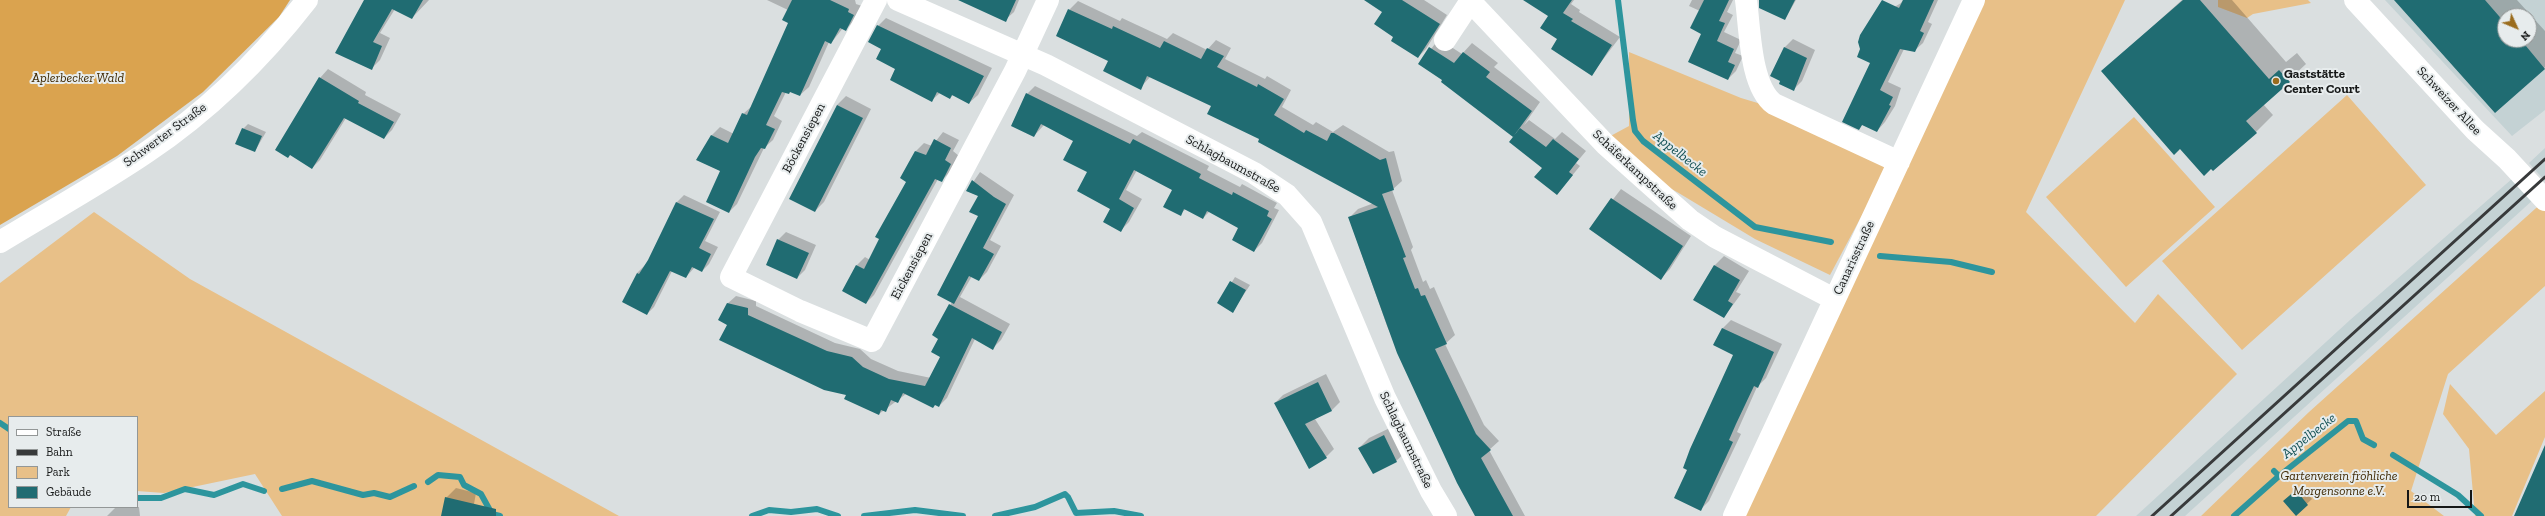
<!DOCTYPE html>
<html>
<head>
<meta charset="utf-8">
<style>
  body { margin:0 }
  #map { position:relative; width:2545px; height:516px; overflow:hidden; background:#dadfe0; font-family:"Zilla Slab",serif }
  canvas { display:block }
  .legend { position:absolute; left:8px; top:416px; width:130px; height:92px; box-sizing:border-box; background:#e7eced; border:1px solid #939797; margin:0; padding:5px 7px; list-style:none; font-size:12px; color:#151717 }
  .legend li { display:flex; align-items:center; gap:8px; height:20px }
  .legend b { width:20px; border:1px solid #939797 }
  .north { position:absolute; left:2497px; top:8px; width:40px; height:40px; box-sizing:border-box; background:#e7eced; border:1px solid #939797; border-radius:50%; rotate:134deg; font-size:11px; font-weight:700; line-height:16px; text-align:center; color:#151717 }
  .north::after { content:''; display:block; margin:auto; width:14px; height:18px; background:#9a6c1d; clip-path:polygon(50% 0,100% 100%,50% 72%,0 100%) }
  .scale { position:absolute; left:2407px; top:490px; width:65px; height:18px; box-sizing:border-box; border:2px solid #151717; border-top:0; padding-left:5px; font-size:12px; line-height:14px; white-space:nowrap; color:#151717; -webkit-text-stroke:3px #e7eced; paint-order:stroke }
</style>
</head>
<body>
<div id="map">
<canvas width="2545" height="516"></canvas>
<ul class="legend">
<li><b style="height:5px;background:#fff"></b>Straße</li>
<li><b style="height:5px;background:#383a3b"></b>Bahn</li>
<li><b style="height:11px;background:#e8c088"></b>Park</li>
<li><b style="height:11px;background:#206c72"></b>Gebäude</li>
</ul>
<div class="north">N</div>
<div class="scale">20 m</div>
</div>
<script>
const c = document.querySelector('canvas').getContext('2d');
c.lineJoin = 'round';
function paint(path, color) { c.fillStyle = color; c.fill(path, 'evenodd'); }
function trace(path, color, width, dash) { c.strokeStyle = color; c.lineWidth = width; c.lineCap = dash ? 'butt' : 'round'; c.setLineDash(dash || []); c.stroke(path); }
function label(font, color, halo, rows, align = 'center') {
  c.font = font + ' "Zilla Slab",serif'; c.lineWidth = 4; c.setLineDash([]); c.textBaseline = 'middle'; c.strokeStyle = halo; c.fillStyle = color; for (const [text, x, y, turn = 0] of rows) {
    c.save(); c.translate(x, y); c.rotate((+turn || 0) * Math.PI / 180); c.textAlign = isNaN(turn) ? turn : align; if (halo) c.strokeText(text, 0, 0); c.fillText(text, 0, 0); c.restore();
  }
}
paint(new Path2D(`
  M 2385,0 L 2545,0 L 2545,110 L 2512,136 ZM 2505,16 L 2529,16 L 2529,40 L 2505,40 Z
  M 2545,148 L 2545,181 L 2529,163 Z
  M 2513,178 L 2534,199 L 2185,516 L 2136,516 L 2350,320 Z`), '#c4d2d4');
paint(new Path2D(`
  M 1980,0 L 2125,0 L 2026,212 L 2135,323 L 2158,294 L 2237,374 L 2096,516 L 1744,516 Z
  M 2218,0 L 2308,0 L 2311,3 L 2253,14 L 2247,18 L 2218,7 Z
  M 1629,52 L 1741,98 L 1771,107 L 1891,161 L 1830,275 L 1755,239 L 1677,192 L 1636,170 L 1605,139 L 1629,126 Z
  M 2347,95 L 2426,185 L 2242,350 L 2162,261 Z
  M 2134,117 L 2215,207 L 2126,287 L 2046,197 Z
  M 2545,200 L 2545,286 L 2448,374 L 2411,491 L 2444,516 L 2201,516 L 2309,412 Z
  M 94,212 L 190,279 L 619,516 L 282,516 L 255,474 L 164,493 L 137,491 L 137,417 L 9,417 L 9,507 L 71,507 L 66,516 L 0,516 L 0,283 Z
  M 2450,384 L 2496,435 L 2545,391 L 2545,437 L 2512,516 L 2475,516 L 2469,449 L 2443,414 Z`), '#e8c088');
paint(new Path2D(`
  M 0,0 L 290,0 L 279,17 L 203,92 L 117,156 L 0,225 Z`), '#daa34f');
paint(new Path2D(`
  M 365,0 L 429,0 L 412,18 L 395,9 L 380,33 L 390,38 L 380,60 L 371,69 L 337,53 Z
  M 767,0 L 855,0 L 856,4 L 862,6 L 854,21 L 846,29 L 843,28 L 831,43 L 829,42 L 809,87 L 800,95 L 791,91 L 786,92 L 774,116 L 782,121 L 773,140 L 764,148 L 737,204 L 729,212 L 721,171 L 697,160 L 712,135 L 720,127 L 734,134 L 743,114 L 752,106 L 789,23 L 788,10 Z
  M 962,0 L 1019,0 L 1014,12 L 1005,20 Z
  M 1366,0 L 1424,0 L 1447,15 L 1426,49 L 1418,57 L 1395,37 L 1384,12 Z
  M 1525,0 L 1574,0 L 1571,4 L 1580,10 L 1579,12 L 1620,37 L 1592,74 L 1559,39 L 1549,16 Z
  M 1692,0 L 1733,0 L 1727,12 L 1733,15 L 1724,32 L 1741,40 L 1735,53 L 1743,56 L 1736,71 L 1728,79 L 1703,33 L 1700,11 L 1689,6 Z
  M 1775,0 L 1796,0 L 1785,19 Z
  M 1903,0 L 1938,0 L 1928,22 L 1932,24 L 1923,43 L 1914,51 L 1904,49 L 1888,82 L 1901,88 L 1895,106 L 1885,122 L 1877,131 L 1863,124 L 1859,129 L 1871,63 L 1873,20 L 1901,3 Z
  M 2182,0 L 2232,0 L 2286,62 L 2297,53 L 2306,64 L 2263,104 L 2273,115 L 2256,132 L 2180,148 L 2103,71 Z
  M 2395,0 L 2517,0 L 2545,31 L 2545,67 L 2495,112 ZM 2505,16 L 2529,16 L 2529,40 L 2505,40 Z
  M 1078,1 L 1120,21 L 1122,18 L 1167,39 L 1173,33 L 1207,50 L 1216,40 L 1231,48 L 1225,59 L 1265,79 L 1267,76 L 1291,90 L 1282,107 L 1313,125 L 1316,122 L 1333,132 L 1343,125 L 1389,152 L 1394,151 L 1402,181 L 1392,190 L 1413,247 L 1411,250 L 1423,282 L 1426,280 L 1430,289 L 1434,287 L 1455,335 L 1445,344 L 1484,425 L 1499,441 L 1489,450 L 1525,516 L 1476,516 L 1431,426 L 1387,326 L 1349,218 L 1358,209 L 1374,203 L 1260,139 L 1213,105 L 1151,76 L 1140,88 L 1110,60 L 1069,10 Z
  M 886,18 L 992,68 L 978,95 L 969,103 L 953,95 L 950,98 L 940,93 L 932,100 L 883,48 L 878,26 Z
  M 1439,39 L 1462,54 L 1472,43 L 1498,63 L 1494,67 L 1540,102 L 1524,125 L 1529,120 L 1555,139 L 1562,132 L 1586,151 L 1576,163 L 1580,166 L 1557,194 L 1543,168 L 1518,132 L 1419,64 Z
  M 1793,39 L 1815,50 L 1802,81 L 1793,90 L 1782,81 L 1784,48 Z
  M 328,69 L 366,92 L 365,95 L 401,114 L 392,130 L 384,138 L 346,118 L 320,160 L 312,168 L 320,78 Z
  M 1035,86 L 1137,136 L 1142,132 L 1209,166 L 1207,170 L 1240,187 L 1242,184 L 1277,203 L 1274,208 L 1279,210 L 1262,243 L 1254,251 L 1240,227 L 1210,211 L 1203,218 L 1186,209 L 1180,214 L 1173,189 L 1137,170 L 1126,190 L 1142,199 L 1129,222 L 1121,230 L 1112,208 L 1088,172 L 1074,140 L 1044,125 L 1034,136 L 1027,94 Z
  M 846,96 L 871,109 L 824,202 L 815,211 L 837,105 Z
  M 248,124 L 266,132 L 255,151 L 243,129 Z
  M 943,132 L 959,140 L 953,151 L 959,156 L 950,172 L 942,180 L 938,179 L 874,295 L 866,303 L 857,265 L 865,257 L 870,260 L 908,181 L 916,151 L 924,143 L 932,146 Z
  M 980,172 L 1014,195 L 990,240 L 1001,246 L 987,272 L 979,280 L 972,276 L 960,297 L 1010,324 L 1001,340 L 993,348 L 975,339 L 947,398 L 939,406 L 906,394 L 879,414 L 728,324 L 727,304 L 736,296 L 756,301 L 756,306 L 835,343 L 860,349 L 871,359 L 898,371 L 931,378 L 942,357 L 940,338 L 933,335 L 952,302 L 979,216 L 979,196 L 967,191 Z
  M 1621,189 L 1691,236 L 1670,269 L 1661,278 L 1591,228 Z
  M 684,195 L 720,212 L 705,241 L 718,247 L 709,264 L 702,271 L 695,267 L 686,277 L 672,271 L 654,307 L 647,314 L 637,273 L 649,261 L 677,202 Z
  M 786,232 L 816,245 L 805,270 L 797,278 L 778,240 Z
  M 1724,256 L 1749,271 L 1736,292 L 1741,294 L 1724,317 L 1695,300 L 1715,265 Z
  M 1235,277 L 1250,285 L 1233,311 L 1219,303 Z
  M 1731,320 L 1782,344 L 1766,378 L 1757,387 L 1737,432 L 1741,434 L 1709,501 L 1700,510 L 1689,470 L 1735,355 L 1714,345 L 1723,328 Z
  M 1326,374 L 1340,402 L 1332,410 L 1315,419 L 1334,449 L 1326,457 L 1275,403 L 1283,395 Z
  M 1394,426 L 1406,452 L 1396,461 L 1359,448 L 1369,438 Z
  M 2301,486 L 2312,499 L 2296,514 L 2289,497 Z
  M 456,488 L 476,493 L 474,504 L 481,516 L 442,516 L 446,498 Z
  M 139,507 L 140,516 L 107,516 L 115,508 Z`), '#0003');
trace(new Path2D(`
  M 1618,0 L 1633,120 L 1635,131 L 1643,141 L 1755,227 L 1831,242
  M 1880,256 L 1951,262 L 1992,272
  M 0,423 L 9,429
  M 2393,455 L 2458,495 L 2481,516
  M 2274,471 L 2279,476 L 2348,421 L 2356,421 L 2363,439 L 2374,445
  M 428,482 L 438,475 L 460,477 L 464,485 L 481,494 L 492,514 L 500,516
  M 282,489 L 312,481 L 363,495 L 374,493 L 390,497 L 414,486
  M 137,498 L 161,498 L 185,489 L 214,495 L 243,484 L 264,491
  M 752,516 L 769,510 L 791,512 L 817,509 L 838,516
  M 864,516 L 915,510 L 963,516
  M 995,516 L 1035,507 L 1065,494 L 1068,497 L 1076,513 L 1114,511 L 1141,516
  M 2234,516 L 2279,476`), '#2d959d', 6);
paint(new Path2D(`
  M 364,0 L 423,0 L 412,19 L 392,9 L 373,42 L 382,46 L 372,70 L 335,53 Z
  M 792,0 L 830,0 L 849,9 L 848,12 L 854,15 L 846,31 L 840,28 L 831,44 L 825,41 L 800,96 L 790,92 L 789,94 L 782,92 L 766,125 L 775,129 L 765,149 L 761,148 L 755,157 L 729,213 L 706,202 L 720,171 L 696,160 L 711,135 L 728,143 L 742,113 L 747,115 L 788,23 L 782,20 Z
  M 958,0 L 1016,0 L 1006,22 Z
  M 1364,0 L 1402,0 L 1440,24 L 1418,58 L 1391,41 L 1393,37 L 1374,24 L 1382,12 Z
  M 1523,0 L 1572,0 L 1563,13 L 1573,19 L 1571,21 L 1612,45 L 1592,76 L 1551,49 L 1557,39 L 1540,28 L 1548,16 Z
  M 1704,0 L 1729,0 L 1719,21 L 1725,23 L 1717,41 L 1734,49 L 1728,62 L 1735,65 L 1728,80 L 1688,62 L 1701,34 L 1690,28 Z
  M 1759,0 L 1795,0 L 1785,20 L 1759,8 Z
  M 1882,0 L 1899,8 L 1903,0 L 1934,0 L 1920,31 L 1924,33 L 1915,52 L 1900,49 L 1880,90 L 1893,97 L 1889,105 L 1891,106 L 1877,132 L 1862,125 L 1859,130 L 1842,122 L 1870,63 L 1857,57 L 1860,49 L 1858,42 L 1860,35 Z
  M 2183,0 L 2200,0 L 2269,79 L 2279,70 L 2290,82 L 2246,121 L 2257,133 L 2213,171 L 2211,169 L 2204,176 L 2180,149 L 2174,155 L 2101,71 Z
  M 2394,0 L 2485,0 L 2505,23 L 2505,40 L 2521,40 L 2545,69 L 2495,113 Z
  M 1068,9 L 1112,29 L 1113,26 L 1160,48 L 1164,41 L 1201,59 L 1207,48 L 1224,56 L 1217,67 L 1257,87 L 1258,84 L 1284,99 L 1274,115 L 1304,133 L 1306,130 L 1327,141 L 1331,133 L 1334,133 L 1380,160 L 1386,158 L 1394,190 L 1382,194 L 1406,257 L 1403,258 L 1415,289 L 1418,288 L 1421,296 L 1425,295 L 1447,344 L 1435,349 L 1476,434 L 1491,450 L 1481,458 L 1513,516 L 1475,516 L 1457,483 L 1397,353 L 1348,217 L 1378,207 L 1258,142 L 1259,139 L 1207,114 L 1211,106 L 1147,76 L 1141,90 L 1103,71 L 1108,61 L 1056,36 Z
  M 877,25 L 984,76 L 969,104 L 952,95 L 950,99 L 937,92 L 932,102 L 890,80 L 895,69 L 876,59 L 881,49 L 868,42 Z
  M 1429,47 L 1454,63 L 1463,52 L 1490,72 L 1486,77 L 1532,111 L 1513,137 L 1441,82 L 1442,80 L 1418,64 Z
  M 1784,47 L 1807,58 L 1794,91 L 1779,84 L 1780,81 L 1770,76 Z
  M 319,77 L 359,101 L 358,103 L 394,122 L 384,139 L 344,118 L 312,169 L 290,155 L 288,158 L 275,150 Z
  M 1026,93 L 1130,144 L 1133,139 L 1201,174 L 1199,178 L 1232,195 L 1233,192 L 1269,211 L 1267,216 L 1272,219 L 1254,252 L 1232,240 L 1238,228 L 1207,211 L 1203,219 L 1184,209 L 1181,216 L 1163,207 L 1172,190 L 1134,170 L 1119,199 L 1134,208 L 1121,232 L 1103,222 L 1110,209 L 1077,191 L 1087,172 L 1063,160 L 1073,141 L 1041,124 L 1034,137 L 1011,126 Z
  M 837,105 L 863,118 L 815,212 L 789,199 Z
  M 242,128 L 262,136 L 255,152 L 235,144 Z
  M 1520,128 L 1546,147 L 1553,139 L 1579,159 L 1569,172 L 1573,175 L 1557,195 L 1534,177 L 1542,168 L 1509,142 Z
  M 934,139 L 951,148 L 945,160 L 951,164 L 942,182 L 935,179 L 866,304 L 842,291 L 856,265 L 864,269 L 879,239 L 875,237 L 906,182 L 900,178 L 915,151 L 926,155 Z
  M 972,180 L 994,197 L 1006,204 L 983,248 L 994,254 L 979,281 L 969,276 L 954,304 L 937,295 L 978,216 L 969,212 L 978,196 L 966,191 Z
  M 1611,198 L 1683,246 L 1661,280 L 1589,229 Z
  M 676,202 L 714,219 L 699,248 L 711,254 L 702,272 L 692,267 L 686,278 L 670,271 L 647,315 L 622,302 L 637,273 L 639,274 L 648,260 Z
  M 777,239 L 809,253 L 797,279 L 766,265 Z
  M 1714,265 L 1740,280 L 1728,301 L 1733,304 L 1724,318 L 1693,300 Z
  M 1230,281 L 1246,290 L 1233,313 L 1217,303 Z
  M 727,303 L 748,308 L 748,315 L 827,351 L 852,357 L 863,367 L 889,379 L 925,386 L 940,357 L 931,352 L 938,339 L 932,335 L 949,304 L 1002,332 L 993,350 L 972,338 L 939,407 L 935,405 L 933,408 L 903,393 L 898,403 L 891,400 L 886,412 L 881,410 L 879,415 L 844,399 L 846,395 L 824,390 L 719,340 L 727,325 L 718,320 Z
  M 1722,328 L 1774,352 L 1758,388 L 1754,386 L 1736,424 L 1729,440 L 1733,442 L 1701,511 L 1674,498 L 1687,470 L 1683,468 L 1690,449 L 1733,355 L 1713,345 Z
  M 1318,382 L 1332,411 L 1305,424 L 1327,458 L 1309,469 L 1274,403 Z
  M 1384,435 L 1397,462 L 1373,474 L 1358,448 Z
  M 2545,445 L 2545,516 L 2514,516 Z
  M 2296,490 L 2308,505 L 2296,516 L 2283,501 Z
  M 445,497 L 496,509 L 496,516 L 441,516 Z`), '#206c72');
trace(new Path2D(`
  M 876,0 L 731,277 L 800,311 L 872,341 L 1015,71 L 1048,0
  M 898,0 L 1046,65 L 1254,173 L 1287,195 L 1311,222 L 1385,398 L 1431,491 L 1446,516
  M 1469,0 L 1605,144 L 1690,220 L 1715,237 L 1834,299
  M 1746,0 C 1750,29 1750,86 1774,104 L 1899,162
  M 2355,0 L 2475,130 L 2507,159 L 2545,200
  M 1445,40 L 1470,2
  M 0,242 C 49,212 100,184 147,152 C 208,111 262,58 307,0
  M 1734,516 L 1974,0`), '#fff', 22);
trace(new Path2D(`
  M 2152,516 L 2545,159
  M 2171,516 L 2545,177`), '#383a3b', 3);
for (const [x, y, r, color] of [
  [2276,81,4,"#9a6c1d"]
]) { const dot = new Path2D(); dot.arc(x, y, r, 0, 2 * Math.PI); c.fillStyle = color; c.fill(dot); trace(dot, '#e7eced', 1.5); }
label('bold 13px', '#151717', '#e7eced', [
  ["Gaststätte",2284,74],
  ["Center Court",2284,89]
], 'left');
label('italic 13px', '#402a04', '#e7eced', [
  ["Aplerbecker Wald",78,78],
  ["Gartenverein fröhliche",2339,476],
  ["Morgensonne e.V.",2339,491]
]);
label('13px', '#151717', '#e7eced', [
  ["Schweizer Allee",2449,101,47],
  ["Schwerter Straße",165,135,-36],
  ["Böckensiepen",804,138,-62],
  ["Schlagbaumstraße",1233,164,29],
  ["Schäferkampstraße",1635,170,43],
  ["Canarisstraße",1854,258,-65],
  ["Eickensiepen",912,266,-62],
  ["Schlagbaumstraße",1406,440,64]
]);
label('italic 14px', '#135054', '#e7eced', [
  ["Appelbecke",1680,154,38],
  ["Appelbecke",2309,436,-38]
]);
</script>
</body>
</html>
